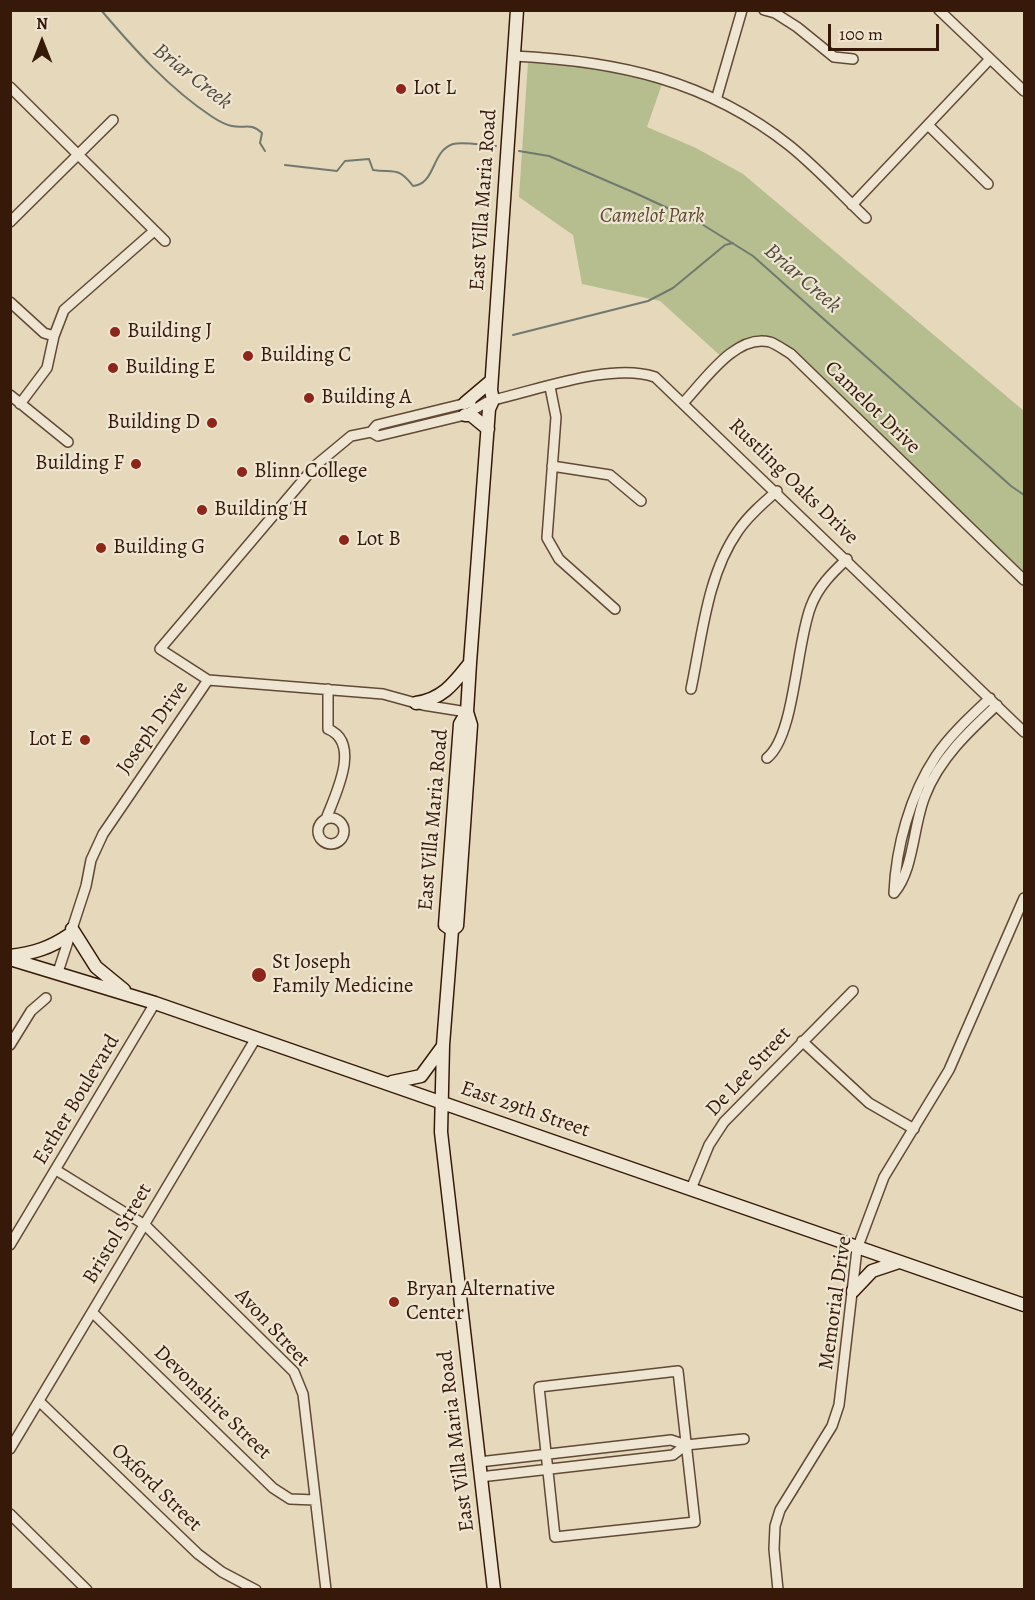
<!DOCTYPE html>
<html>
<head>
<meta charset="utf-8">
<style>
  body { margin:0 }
  #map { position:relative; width:1035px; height:1600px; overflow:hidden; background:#e5d8bb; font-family:Alegreya,serif }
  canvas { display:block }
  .frame { position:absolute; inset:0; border:12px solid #361909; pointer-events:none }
  .north { position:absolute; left:12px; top:12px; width:60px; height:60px; -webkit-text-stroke:4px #eee6d3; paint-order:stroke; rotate:0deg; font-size:16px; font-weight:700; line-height:24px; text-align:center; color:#361909 }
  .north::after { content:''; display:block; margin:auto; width:21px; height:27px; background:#361909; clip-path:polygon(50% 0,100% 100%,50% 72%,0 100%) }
  .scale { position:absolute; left:828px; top:24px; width:111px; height:27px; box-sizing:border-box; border:3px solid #361909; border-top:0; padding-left:8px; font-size:18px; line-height:21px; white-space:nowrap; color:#361909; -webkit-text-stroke:4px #eee6d3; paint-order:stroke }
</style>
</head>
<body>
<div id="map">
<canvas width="1035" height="1600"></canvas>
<div class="frame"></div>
<div class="north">N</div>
<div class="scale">100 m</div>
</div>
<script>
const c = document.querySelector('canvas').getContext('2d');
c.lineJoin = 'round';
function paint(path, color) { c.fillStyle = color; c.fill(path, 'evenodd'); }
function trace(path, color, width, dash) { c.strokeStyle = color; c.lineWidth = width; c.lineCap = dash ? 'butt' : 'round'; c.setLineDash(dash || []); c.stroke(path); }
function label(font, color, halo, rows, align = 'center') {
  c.font = font + ' Alegreya,serif'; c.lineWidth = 4.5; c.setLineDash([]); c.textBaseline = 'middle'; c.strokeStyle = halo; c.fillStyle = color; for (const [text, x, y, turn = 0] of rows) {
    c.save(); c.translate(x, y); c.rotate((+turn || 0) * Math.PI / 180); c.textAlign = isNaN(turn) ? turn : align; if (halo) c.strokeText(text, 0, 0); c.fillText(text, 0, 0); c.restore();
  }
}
paint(new Path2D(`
  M 528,62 C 573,65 619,68 662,84 L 647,127 L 696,148 L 743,174 L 1024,411 L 1024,579 L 791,354 L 758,342 L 725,360 L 660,301 L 582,284 L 573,235 L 519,197 Z`), '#b6be8f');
trace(new Path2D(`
  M 101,10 C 134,49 169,88 211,116 C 217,120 226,125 232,126 C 245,129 250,122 262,133 L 260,143 L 265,151
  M 519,151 L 549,156 L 635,193 L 700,223 L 753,256 L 1011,486 L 1024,495
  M 285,165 L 337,171 L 345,161 L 369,159 L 373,170 C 394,173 398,166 413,186 C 436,184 431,151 453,144 C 465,141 484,146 496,146
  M 513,335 L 648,301 L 673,288 L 725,245 L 733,243`), '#707970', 2);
const minor = new Path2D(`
  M 764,10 L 775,13 L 797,27 L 834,57 L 853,59
  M 939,10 L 1024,91
  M 514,56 C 617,61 707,80 790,146 C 817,168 841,194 866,218
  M 10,87 L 165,241
  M 716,100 L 742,10
  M 928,125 L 988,184
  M 852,205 L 990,59
  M 10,222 L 113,120
  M 10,302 L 44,333 L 54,336
  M 550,387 L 556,417 L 547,538 L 559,559 L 615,609
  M 10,395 L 68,442
  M 493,400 C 538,390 612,362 655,377 L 1024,732
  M 684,402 C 704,381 736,333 770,342 C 778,345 784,350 791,354 L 1024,580
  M 20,404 L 47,368 L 54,336 L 64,310 L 154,231
  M 371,432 L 377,425 L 471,402
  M 552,466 L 610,475 L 641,501
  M 691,689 C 702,637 707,575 738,531 C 748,516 763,503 777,491
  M 467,712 L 423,705 L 383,694 L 208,680 L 160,649 L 316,465 L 351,436 L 371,432 L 378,436 L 465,415 L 487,402
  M 767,758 C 795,736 796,643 811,606 C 818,587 832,573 847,559
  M318 831a13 13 0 1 1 26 0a13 13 0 1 1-26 0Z
  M 326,819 C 335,795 362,743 328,729 L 328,689
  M 894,893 C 896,847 910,795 936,756 C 951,734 971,716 990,698
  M 894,893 C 914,870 913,825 925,796 C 939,759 969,731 997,705
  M 58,972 L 86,886 L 91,860 L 103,834 L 208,680
  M 802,1041 L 869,1103 L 914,1129
  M 10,1045 L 31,1011 L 46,998
  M 56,1170 L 145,1225 L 294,1372 L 303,1394 L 326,1590
  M 691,1189 L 709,1145 L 724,1122 L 853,991
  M 10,1245 L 155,1003
  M 92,1312 L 273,1488 L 290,1499 L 315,1500
  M 678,1371 L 695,1522 L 555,1537 L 539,1387 Z
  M 40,1402 L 198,1554 L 222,1572 L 256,1590
  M 10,1449 L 256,1038
  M 479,1462 L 671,1440 L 686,1445 L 744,1439
  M 480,1477 L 673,1455 L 686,1445
  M 10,1514 L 87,1590
  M 778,1590 L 774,1549 L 775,1526 L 780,1510 L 832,1426 L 839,1405 L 857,1249 L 884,1177 L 949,1070 L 1024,898`);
const secondary = new Path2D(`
  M 465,403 L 491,381
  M 465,415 L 471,415 L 488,429
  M 416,703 C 443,699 454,683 470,663
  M 72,929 L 96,967 L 124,990
  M 452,930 L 445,925 L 460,724 L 467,712
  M 10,956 C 34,953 50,948 69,935
  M 10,959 L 155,1003 L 1024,1305
  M 392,1082 L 421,1076 L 443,1046
  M 853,1291 L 872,1271 L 896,1263
  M 494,1590 L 441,1132 L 443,1045 L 452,930 L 457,926 L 471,725 L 467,712 L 470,663 L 489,409 L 493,400 L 491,390 L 517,10`);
trace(minor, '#624936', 12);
trace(secondary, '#361909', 15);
trace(minor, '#eee6d3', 9);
trace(secondary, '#eee6d3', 12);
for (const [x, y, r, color] of [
  [401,89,6,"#8f2418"],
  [115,332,6,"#8f2418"],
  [248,356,6,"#8f2418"],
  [113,368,6,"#8f2418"],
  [309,398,6,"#8f2418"],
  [212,423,6,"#8f2418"],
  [136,464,6,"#8f2418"],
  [242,472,6,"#8f2418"],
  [202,510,6,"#8f2418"],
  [344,540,6,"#8f2418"],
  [101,548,6,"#8f2418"],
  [85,740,6,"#8f2418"],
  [259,975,8,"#8f2418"],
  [394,1302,6,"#8f2418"]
]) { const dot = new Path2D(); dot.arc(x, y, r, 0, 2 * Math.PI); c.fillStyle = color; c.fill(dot); trace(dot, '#eee6d3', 2); }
label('21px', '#361909', '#eee6d3', [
  ["Lot L",413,89],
  ["Building J",127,332],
  ["Building C",260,356],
  ["Building E",125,368],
  ["Building A",321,398],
  ["Building D",200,423,"right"],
  ["Building F",124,464,"right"],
  ["Blinn College",254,472],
  ["Building H",214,510],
  ["Lot B",356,540],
  ["Building G",113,548],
  ["Lot E",73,740,"right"],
  ["St Joseph",272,963],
  ["Family Medicine",272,987],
  ["Bryan Alternative",406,1290],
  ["Center",406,1314]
], 'left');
label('21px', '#361909', '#eee6d3', [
  ["East Villa Maria Road",484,200,-86],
  ["Camelot Drive",872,408,44],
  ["Rustling Oaks Drive",793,482,44],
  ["Joseph Drive",153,728,-55],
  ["East Villa Maria Road",434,820,-85],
  ["De Lee Street",749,1072,-47],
  ["Esther Boulevard",77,1100,-59],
  ["East 29th Street",525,1110,19],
  ["Bristol Street",118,1234,-59],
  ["Memorial Drive",836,1303,-82],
  ["Avon Street",272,1328,47],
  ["Devonshire Street",212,1403,44],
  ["East Villa Maria Road",457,1441,-97],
  ["Oxford Street",156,1488,44]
]);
label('italic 21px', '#5c4b31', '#eee6d3', [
  ["Camelot Park",652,217]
]);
label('italic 22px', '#53493c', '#eee6d3', [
  ["Briar Creek",192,77,38],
  ["Briar Creek",802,279,41]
]);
</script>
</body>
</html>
